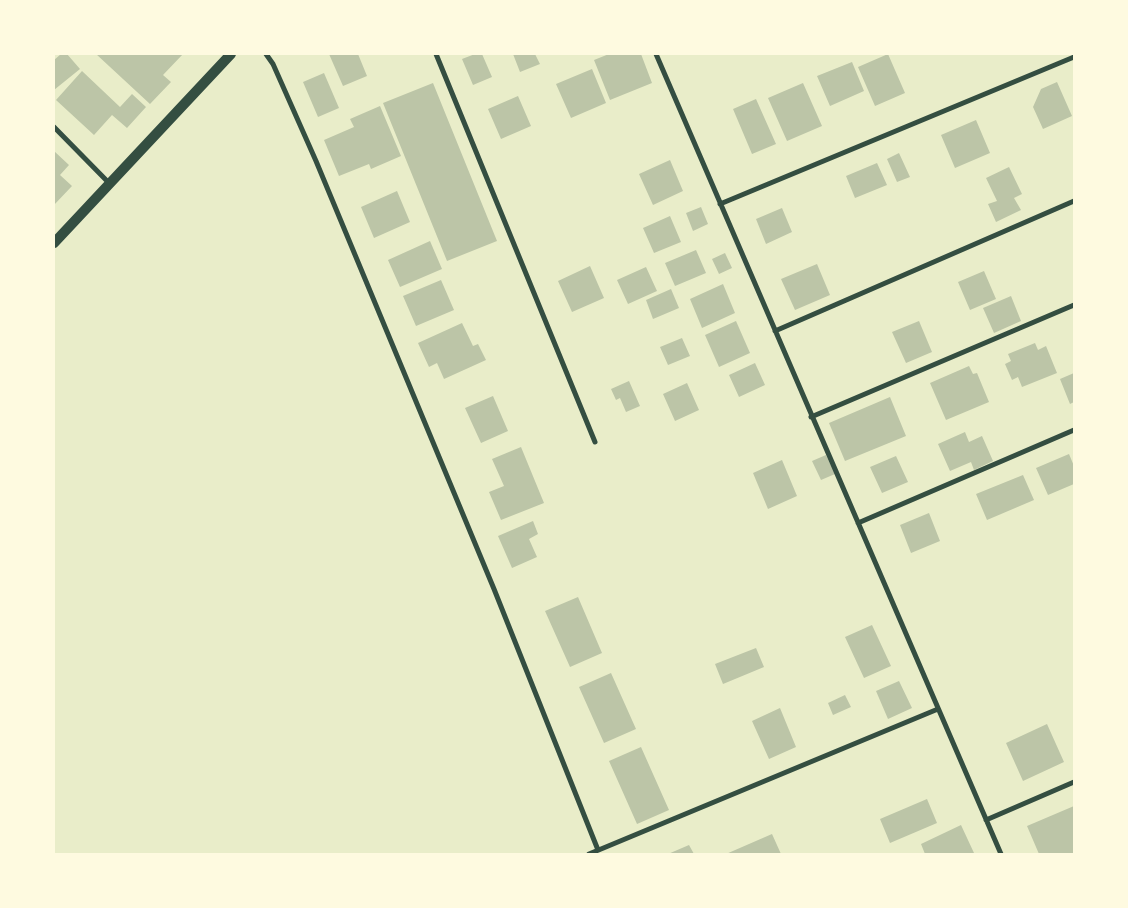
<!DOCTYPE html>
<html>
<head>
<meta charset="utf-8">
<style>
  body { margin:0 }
  #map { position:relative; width:1128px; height:908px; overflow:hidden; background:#e9edc9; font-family:Overpass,sans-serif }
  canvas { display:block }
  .frame { position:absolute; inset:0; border:55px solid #fefae0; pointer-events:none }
</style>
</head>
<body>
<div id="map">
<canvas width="1128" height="908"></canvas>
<div class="frame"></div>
</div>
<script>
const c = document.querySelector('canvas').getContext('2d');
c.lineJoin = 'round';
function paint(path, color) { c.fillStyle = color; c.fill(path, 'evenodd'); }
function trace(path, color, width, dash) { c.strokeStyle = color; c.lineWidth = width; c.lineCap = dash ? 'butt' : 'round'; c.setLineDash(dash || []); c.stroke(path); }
paint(new Path2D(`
  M 61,54 L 67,54 L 80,69 L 54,90 L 54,60 Z
  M 96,54 L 183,54 L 163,75 L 171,82 L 150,104 Z
  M 329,54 L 358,54 L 367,76 L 343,86 Z
  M 475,54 L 482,54 L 492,77 L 473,85 L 462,59 Z
  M 513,54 L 535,54 L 540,64 L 520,72 Z
  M 609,54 L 641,54 L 652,83 L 610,100 L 594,60 Z
  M 888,54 L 905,93 L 875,106 L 858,67 Z
  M 852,62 L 864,91 L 830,106 L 817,76 Z
  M 592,69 L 606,103 L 571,118 L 556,84 Z
  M 82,71 L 120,107 L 132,94 L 146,107 L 127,128 L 112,115 L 94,135 L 56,100 Z
  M 324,73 L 339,108 L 318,117 L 303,82 Z
  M 1057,82 L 1072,116 L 1043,129 L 1033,107 L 1041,89 Z
  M 433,83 L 497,241 L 447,261 L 383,103 Z
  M 803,83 L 822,126 L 787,141 L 768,98 Z
  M 518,96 L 531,126 L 501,139 L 488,109 Z
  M 756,99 L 776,144 L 752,154 L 733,109 Z
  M 380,106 L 401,156 L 371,169 L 369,164 L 339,176 L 324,140 L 354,127 L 350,119 Z
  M 976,120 L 990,153 L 955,168 L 941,135 Z
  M 54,151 L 69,165 L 60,175 L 72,186 L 54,205 Z
  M 899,153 L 910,177 L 897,182 L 887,159 Z
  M 670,160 L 683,191 L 653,205 L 639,174 Z
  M 877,163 L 887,185 L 855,198 L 846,176 Z
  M 1009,167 L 1022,194 L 1014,198 L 1021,210 L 996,222 L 988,204 L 997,201 L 986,178 Z
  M 397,191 L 410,222 L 374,238 L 361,207 Z
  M 701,207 L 708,224 L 693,231 L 686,213 Z
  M 782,208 L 792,232 L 766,244 L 756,219 Z
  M 670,216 L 681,242 L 654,253 L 643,228 Z
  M 430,241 L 442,269 L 400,287 L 388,260 Z
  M 696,250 L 706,273 L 675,286 L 665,263 Z
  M 725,253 L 732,268 L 719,274 L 712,259 Z
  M 817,264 L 830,295 L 795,310 L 781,279 Z
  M 590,266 L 604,298 L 572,312 L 558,281 Z
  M 646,267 L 657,291 L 628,304 L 617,280 Z
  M 984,271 L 996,299 L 970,310 L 958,282 Z
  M 441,280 L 454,310 L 416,326 L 403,296 Z
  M 723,284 L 735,313 L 702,328 L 690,299 Z
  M 671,289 L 679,308 L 653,319 L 646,300 Z
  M 1011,296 L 1021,321 L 994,333 L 983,308 Z
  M 736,321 L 750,353 L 719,367 L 705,335 Z
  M 919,321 L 932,352 L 906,363 L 892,332 Z
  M 462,323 L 473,346 L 478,344 L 486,360 L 444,379 L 437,363 L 429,367 L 418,343 Z
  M 682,338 L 690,356 L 668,365 L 660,347 Z
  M 1035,343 L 1038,350 L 1046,346 L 1057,373 L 1022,387 L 1018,377 L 1012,380 L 1005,364 L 1011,361 L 1008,354 Z
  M 755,363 L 765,385 L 739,397 L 729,375 Z
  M 969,366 L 973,374 L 977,373 L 989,402 L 946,420 L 930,383 Z
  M 1074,373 L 1074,402 L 1070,404 L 1060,379 Z
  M 629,381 L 640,406 L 626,412 L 620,398 L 616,400 L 611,389 Z
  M 687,383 L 699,410 L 675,421 L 663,394 Z
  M 493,396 L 508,431 L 481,443 L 465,408 Z
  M 890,397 L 906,436 L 845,461 L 829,423 Z
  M 965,432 L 969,442 L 982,436 L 993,461 L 974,470 L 971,462 L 950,471 L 938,444 Z
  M 521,447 L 544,503 L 501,520 L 489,492 L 504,486 L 492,459 Z
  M 1069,454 L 1074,466 L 1074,484 L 1048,495 L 1036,468 Z
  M 826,455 L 835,474 L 821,480 L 812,461 Z
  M 896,456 L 908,482 L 882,493 L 870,467 Z
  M 782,460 L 797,496 L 768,509 L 753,473 Z
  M 1023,475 L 1034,500 L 987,520 L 976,494 Z
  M 929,513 L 940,541 L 911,553 L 900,525 Z
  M 533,521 L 538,534 L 529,539 L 537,557 L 512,568 L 498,536 Z
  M 578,597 L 602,653 L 570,667 L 545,611 Z
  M 872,625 L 891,666 L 864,678 L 845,637 Z
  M 756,648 L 764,667 L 723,684 L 715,664 Z
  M 611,673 L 636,729 L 604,743 L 579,687 Z
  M 899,681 L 912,708 L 888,719 L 876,691 Z
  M 845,695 L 851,707 L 833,715 L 828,703 Z
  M 780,708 L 796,747 L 769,759 L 752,721 Z
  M 1047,724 L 1064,762 L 1023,781 L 1006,743 Z
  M 641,747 L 669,810 L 637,824 L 609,761 Z
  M 927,799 L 937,823 L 890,843 L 880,819 Z
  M 1074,806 L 1074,854 L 1039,854 L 1027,826 Z
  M 961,825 L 974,853 L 925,854 L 921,844 Z
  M 772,834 L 781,854 L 726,854 Z
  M 689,845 L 694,854 L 668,854 Z`), '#bcc5a7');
trace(new Path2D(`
  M 266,54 L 273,64 L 316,161 L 494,589 L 598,850
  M 436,54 L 595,442
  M 656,54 L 1001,854
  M 54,127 L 109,183
  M 720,204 L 1074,57
  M 775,331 L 1074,201
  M 811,417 L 1074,305
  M 858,523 L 1074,430
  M 986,820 L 1074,782
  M 589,854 L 938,709`), '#344e41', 5);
trace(new Path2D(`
  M 54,243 L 231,54`), '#344e41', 10);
</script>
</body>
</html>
